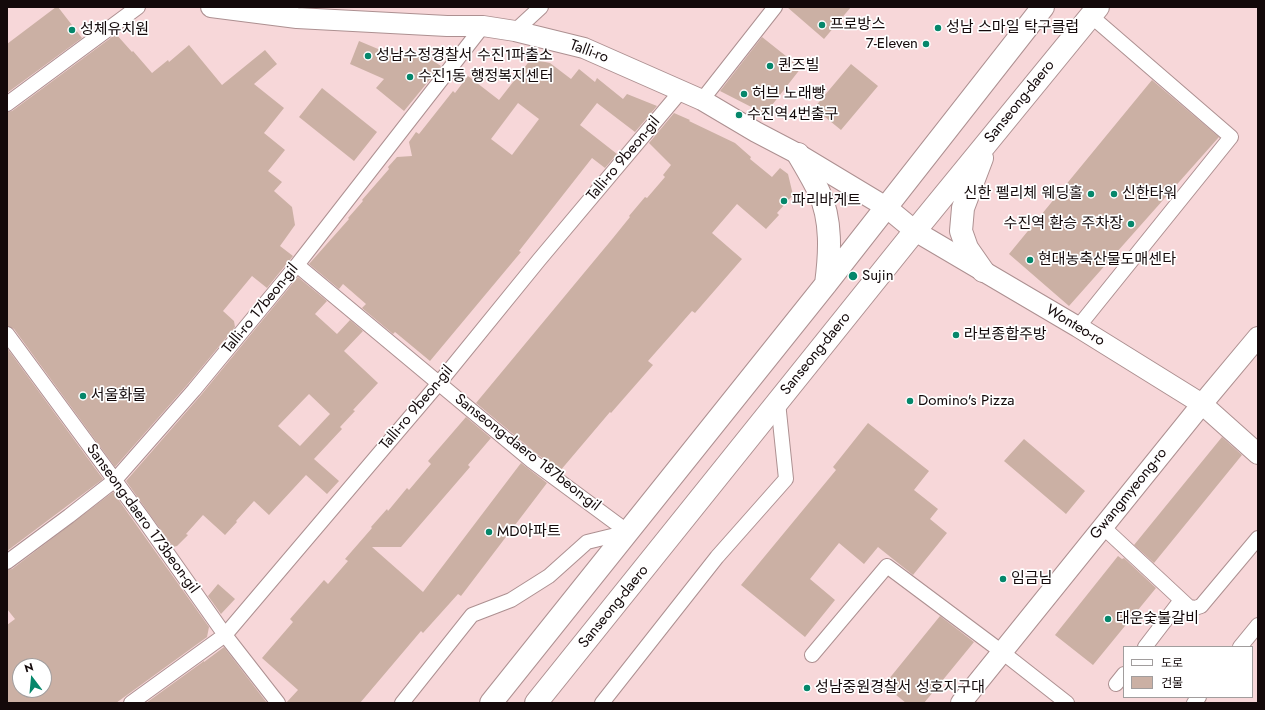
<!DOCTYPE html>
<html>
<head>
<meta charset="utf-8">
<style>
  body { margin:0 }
  #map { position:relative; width:1265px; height:710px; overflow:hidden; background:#f7d7d9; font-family:Jost,"Noto Sans KR",sans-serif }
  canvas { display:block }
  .frame { position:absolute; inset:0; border:8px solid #13090a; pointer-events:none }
  .legend { position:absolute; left:1123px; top:646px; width:130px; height:52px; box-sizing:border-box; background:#fff; border:1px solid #a19d9d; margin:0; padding:5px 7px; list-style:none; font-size:12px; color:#13090a }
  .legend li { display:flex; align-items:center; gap:8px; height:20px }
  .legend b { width:20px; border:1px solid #a19d9d }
  .north { position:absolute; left:12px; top:658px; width:40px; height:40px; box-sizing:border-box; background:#fff; border:1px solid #a19d9d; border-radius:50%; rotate:344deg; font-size:11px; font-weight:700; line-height:16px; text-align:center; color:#13090a }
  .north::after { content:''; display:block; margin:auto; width:14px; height:18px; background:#05876b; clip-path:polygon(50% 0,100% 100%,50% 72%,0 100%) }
</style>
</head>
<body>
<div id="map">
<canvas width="1265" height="710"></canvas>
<div class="frame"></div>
<ul class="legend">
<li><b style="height:5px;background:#fff"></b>도로</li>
<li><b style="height:11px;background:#cbb0a4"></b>건물</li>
</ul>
<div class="north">N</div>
</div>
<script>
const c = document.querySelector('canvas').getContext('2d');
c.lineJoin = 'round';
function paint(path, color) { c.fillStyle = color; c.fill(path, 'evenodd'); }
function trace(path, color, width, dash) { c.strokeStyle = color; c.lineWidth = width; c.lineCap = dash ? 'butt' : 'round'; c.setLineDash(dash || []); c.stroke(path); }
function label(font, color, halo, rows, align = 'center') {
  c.font = font + ' Jost,"Noto Sans KR",sans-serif'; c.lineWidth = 3.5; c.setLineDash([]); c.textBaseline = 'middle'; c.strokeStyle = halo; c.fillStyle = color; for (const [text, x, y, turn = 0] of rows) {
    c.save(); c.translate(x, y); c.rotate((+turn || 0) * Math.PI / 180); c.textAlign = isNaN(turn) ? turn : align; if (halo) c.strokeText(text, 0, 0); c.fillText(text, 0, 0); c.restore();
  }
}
paint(new Path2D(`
  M 56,7 L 58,7 L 82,38 L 7,93 L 7,44 Z
  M 787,7 L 851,7 L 824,39 Z
  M 116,34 L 132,52 L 133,51 L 152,73 L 168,60 L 169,62 L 189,45 L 222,85 L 265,50 L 277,64 L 254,84 L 284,108 L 264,133 L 285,150 L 268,171 L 282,182 L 274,191 L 292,207 L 295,225 L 280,246 L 293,256 L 267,288 L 252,276 L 223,311 L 234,321 L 235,327 L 188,384 L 115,467 L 14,329 L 7,326 L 7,112 L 12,111 Z
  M 762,37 L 801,68 L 765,114 L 720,91 Z
  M 359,41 L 402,59 L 409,52 L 427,57 L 441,66 L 404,111 L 376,88 L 384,79 L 350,64 Z
  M 531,59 L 550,63 L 571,79 L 579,69 L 595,82 L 597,78 L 623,99 L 627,94 L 657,106 L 635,132 L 597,103 L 580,125 L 617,154 L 605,168 L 592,158 L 519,251 L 521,252 L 430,361 L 395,332 L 393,334 L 362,308 L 366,304 L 343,284 L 339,289 L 309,264 L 349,219 L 348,218 L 363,201 L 362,200 L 389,169 L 388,167 L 397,157 L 412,156 L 409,142 L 416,132 L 419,134 L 453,91 L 455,93 L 468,76 L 499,100 ZM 518,103 L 539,119 L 512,155 L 491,139 Z
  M 851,64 L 878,86 L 841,130 L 814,108 Z
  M 1152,80 L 1219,137 L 1069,306 L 1009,254 Z
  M 322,88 L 377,132 L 354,161 L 299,117 Z
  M 674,113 L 690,120 L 689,121 L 735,143 L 751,157 L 750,159 L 772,177 L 780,168 L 788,174 L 793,195 L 777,213 L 779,215 L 766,229 L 737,204 L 712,233 L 742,259 L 695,313 L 692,311 L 648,361 L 653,365 L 611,413 L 610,412 L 560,471 L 537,454 L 476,403 L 613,238 L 630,217 L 629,216 L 645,197 L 647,198 L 665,177 L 663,175 L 671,165 L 649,143 Z
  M 298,277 L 327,301 L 315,314 L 337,334 L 350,320 L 363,331 L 344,351 L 378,383 L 353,410 L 355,411 L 340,427 L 342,429 L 314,459 L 339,481 L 327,494 L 306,475 L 269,515 L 254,501 L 236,521 L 237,522 L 225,535 L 203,515 L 186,534 L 188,535 L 177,546 L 173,547 L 126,481 L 201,395 ZM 309,394 L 330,414 L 300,446 L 278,426 Z
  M 7,348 L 103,479 L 7,551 Z
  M 466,417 L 491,438 L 468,465 L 470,467 L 401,547 L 372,547 L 423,592 L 521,463 L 547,483 L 461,596 L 458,594 L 423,633 L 421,631 L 360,703 L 286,703 L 298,690 L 262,658 L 293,622 L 290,619 L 324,580 L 328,584 L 348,561 L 345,559 L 372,528 L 371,527 L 387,509 L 388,511 L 407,488 L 409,490 L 431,464 L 428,461 Z
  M 868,423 L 929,471 L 914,490 L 938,509 L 930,519 L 947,533 L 913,575 L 878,547 L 864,564 L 839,543 L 810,579 L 835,600 L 805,637 L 741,585 L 836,470 L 833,467 Z
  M 1222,437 L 1242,455 L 1154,563 L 1134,545 Z
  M 1024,439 L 1085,491 L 1066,514 L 1004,461 Z
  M 113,492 L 209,627 L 207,637 L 116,703 L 7,703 L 7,625 L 15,619 L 7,609 L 7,570 L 12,569 ZM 20,666 L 44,666 L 44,690 L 20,690 Z
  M 1118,556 L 1122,559 L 1124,558 L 1156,588 L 1093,665 L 1055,635 Z
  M 218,584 L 235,599 L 221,614 L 208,596 Z
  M 940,616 L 974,642 L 924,703 L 906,703 L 884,685 Z
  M 224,647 L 267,703 L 146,703 L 204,661 L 204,662 Z`), '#cbb0a4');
const street = new Path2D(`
  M 515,31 L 541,7
  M 702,100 L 775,7
  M 7,104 L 138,7
  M 297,265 L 532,461 L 628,532
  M 1078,327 L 1231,137 L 1091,16
  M 7,334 L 144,520 L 225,635 L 278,703
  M 1103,527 L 1189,607 L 1195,608 L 1201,606 L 1258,538
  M 7,562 L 69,516 L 115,480 L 194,390 L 297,265 L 483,26
  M 1145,647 L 1181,600
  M 1240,647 L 1258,625
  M 812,655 L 887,566 L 1002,652 L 1067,703
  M 1116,684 L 1124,674
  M 131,703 L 225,635 L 439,383 L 539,260 L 681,91
  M 402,703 L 472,615 L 511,600 L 549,576 L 587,542 L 628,532
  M 602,703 L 717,557 L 786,479 L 778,402
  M 1194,703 L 1199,697`);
const secondary = new Path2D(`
  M 211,7 L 297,18 L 447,26 L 483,26 L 515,31 L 584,48 L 702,100 L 756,132 L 798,154 L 886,207 L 915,231 L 1078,327 L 1202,404 L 1258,454
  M 961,703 L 1202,404 L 1258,337`);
const primary = new Path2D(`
  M 798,154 C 805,166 813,179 819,192 C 832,220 830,254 826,284
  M 982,158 L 963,208 L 961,231 L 967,248 L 983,271
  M 491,703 L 826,284 L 1043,7
  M 536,703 L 910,237 L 1098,7`);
trace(street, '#ad9091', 16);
trace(secondary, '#ad9091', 22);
trace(primary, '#ad9091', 24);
trace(street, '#fff', 14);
trace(secondary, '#fff', 20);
trace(primary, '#fff', 22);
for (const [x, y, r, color] of [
  [822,25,4,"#05876b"],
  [938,28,4,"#05876b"],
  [72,30,4,"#05876b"],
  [926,44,4,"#05876b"],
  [368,56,4,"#05876b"],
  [770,66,4,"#05876b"],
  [410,77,4,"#05876b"],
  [744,94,4,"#05876b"],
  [739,115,4,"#05876b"],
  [1091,194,4,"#05876b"],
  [1114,194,4,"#05876b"],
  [784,201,4,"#05876b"],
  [1131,224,4,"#05876b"],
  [1030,260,4,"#05876b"],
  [853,276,5,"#05876b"],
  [956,335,4,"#05876b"],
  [83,396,4,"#05876b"],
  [910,401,4,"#05876b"],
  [489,532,4,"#05876b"],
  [1003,579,4,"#05876b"],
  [1108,619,4,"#05876b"],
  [807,688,4,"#05876b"]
]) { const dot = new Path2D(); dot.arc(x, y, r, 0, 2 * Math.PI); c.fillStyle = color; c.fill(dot); trace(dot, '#fff', 1.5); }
label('15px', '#13090a', '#fff', [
  ["프로방스",830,25],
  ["성남 스마일 탁구클럽",946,28],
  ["성체유치원",80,30],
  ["7-Eleven",918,44,"right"],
  ["성남수정경찰서 수진1파출소",376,56],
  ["퀸즈빌",778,66],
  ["수진1동 행정복지센터",418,77],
  ["허브 노래빵",752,94],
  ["수진역4번출구",747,115],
  ["신한 펠리체 웨딩홀",1083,194,"right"],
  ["신한타워",1122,194],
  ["파리바게트",792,201],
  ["수진역 환승 주차장",1123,224,"right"],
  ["현대농축산물도매센타",1038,260],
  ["Sujin",862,276],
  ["라보종합주방",964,335],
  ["서울화물",91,396],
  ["Domino's Pizza",918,401],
  ["MD아파트",497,532],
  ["임금님",1011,579],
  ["대운숯불갈비",1116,619],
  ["성남중원경찰서 성호지구대",815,688]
], 'left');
label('15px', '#13090a', '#fff', [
  ["Talli-ro",589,52,20],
  ["Sanseong-daero",1020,102,-51],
  ["Talli-ro 9beon-gil",624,159,-50],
  ["Talli-ro 17beon-gil",261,309,-51],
  ["Wonteo-ro",1075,326,31],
  ["Sanseong-daero",816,354,-51],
  ["Talli-ro 9beon-gil",417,408,-50],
  ["Sanseong-daero 187beon-gil",527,453,38],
  ["Gwangmyeong-ro",1129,494,-51],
  ["Sanseong-daero 173beon-gil",142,519,54],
  ["Sanseong-daero",614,607,-51]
]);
</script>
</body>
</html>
